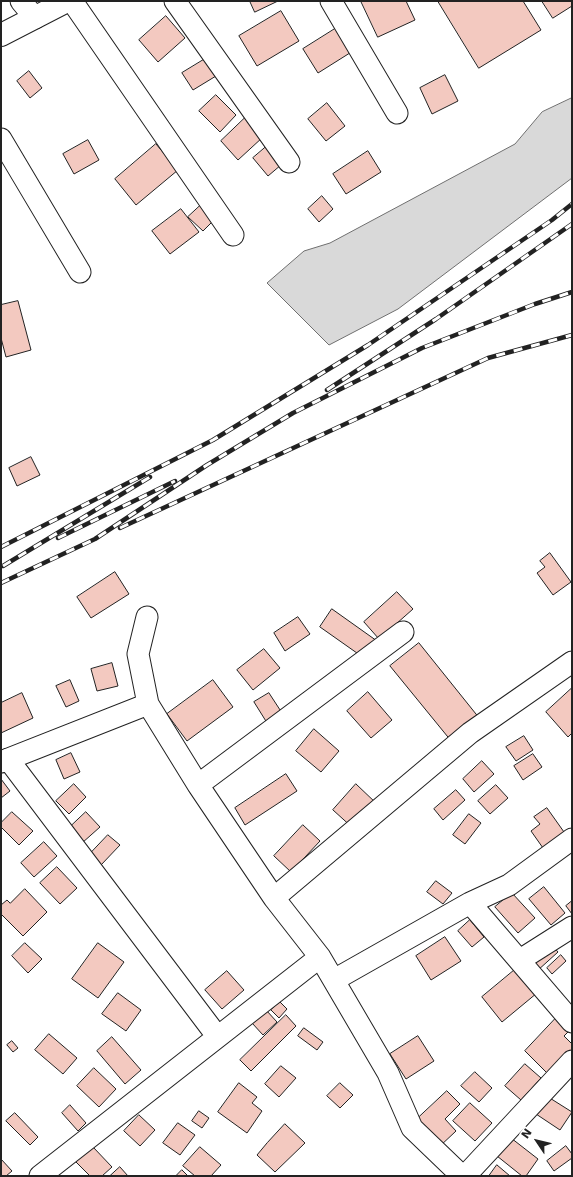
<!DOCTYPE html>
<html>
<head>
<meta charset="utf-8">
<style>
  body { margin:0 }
  #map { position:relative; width:573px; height:1177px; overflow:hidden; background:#fff; font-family:"DejaVu Sans",sans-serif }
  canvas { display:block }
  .frame { position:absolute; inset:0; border:2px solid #222; pointer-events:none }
  .north { position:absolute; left:517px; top:1121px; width:40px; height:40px; -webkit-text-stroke:3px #fff; paint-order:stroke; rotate:305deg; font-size:11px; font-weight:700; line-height:16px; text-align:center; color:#222 }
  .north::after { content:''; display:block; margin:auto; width:14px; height:18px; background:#222; clip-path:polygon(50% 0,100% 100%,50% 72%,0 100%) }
</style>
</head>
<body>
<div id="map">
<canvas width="573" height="1177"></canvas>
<div class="frame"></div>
<div class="north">N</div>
</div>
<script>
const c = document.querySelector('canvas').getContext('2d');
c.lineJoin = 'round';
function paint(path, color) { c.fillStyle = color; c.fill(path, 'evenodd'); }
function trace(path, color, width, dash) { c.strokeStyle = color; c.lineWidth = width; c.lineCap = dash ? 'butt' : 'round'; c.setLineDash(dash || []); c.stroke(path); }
const water = new Path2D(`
  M 572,98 L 572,178 L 398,309 L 329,345 L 267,283 L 304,251 L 330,243 L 515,144 L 542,112 Z`);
paint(water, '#d9d9d9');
trace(water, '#6f6f6f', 1);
const building = new Path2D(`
  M 250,1 L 278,1 L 255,12 Z
  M 361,1 L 406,1 L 415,20 L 378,37 Z
  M 438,1 L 523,1 L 541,30 L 479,68 Z
  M 542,1 L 572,1 L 572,6 L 553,18 Z
  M 281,11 L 299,41 L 257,66 L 239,36 Z
  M 166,16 L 185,38 L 158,62 L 139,40 Z
  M 338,27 L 353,51 L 318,73 L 303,49 Z
  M 205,59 L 216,76 L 193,90 L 182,73 Z
  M 29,71 L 42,88 L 30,98 L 17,81 Z
  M 445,75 L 458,101 L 432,114 L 420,88 Z
  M 216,95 L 236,115 L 220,132 L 199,111 Z
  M 327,103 L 345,126 L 326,141 L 308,119 Z
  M 245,118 L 263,137 L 238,160 L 221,141 Z
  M 88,140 L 99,160 L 74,174 L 63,154 Z
  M 273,141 L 288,159 L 268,176 L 253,158 Z
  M 156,144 L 178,170 L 136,205 L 115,179 Z
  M 368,151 L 381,172 L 346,194 L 333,174 Z
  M 322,196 L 333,209 L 319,222 L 308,209 Z
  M 201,205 L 215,219 L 203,231 L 188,217 Z
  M 181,209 L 199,232 L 170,254 L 152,231 Z
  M 18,301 L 31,350 L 6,357 L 1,338 L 1,305 Z
  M 31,457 L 40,475 L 17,486 L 9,468 Z
  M 550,553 L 571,582 L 553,595 L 537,573 L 545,567 L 540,561 Z
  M 115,572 L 129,594 L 91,618 L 77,597 Z
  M 397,592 L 413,609 L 379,639 L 364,622 Z
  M 332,609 L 377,641 L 364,658 L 320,627 Z
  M 298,617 L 310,634 L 285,651 L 274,633 Z
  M 419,643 L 480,719 L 452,742 L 390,666 Z
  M 264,649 L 280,668 L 253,690 L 237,670 Z
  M 112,663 L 118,686 L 97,691 L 91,669 Z
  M 70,680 L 79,701 L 66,707 L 56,686 Z
  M 213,680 L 233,707 L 187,741 L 167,714 Z
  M 572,688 L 572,733 L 568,737 L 546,712 Z
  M 368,692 L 392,720 L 371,738 L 347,711 Z
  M 22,693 L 33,718 L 1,733 L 1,703 Z
  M 269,693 L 284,716 L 269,726 L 254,702 Z
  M 314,729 L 339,751 L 321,772 L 296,751 Z
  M 524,736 L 533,750 L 516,761 L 506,747 Z
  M 71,753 L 80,772 L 64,779 L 56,760 Z
  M 533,754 L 542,767 L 523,780 L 514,766 Z
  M 482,761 L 494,774 L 474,792 L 463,779 Z
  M 286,774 L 297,791 L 245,825 L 235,808 Z
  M 1,779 L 10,791 L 1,798 Z
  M 74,784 L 86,797 L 69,814 L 56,801 Z
  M 356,784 L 377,804 L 354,829 L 333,810 Z
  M 496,785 L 508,798 L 490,814 L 478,801 Z
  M 456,790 L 465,800 L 443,820 L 434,809 Z
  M 547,808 L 564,832 L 543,848 L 531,831 L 540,824 L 534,817 Z
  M 12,812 L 33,831 L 19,845 L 1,827 L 1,823 Z
  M 86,812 L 100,827 L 82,843 L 68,829 Z
  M 469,814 L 481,823 L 465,844 L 453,835 Z
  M 303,825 L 320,841 L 291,872 L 274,856 Z
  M 108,835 L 120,845 L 101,865 L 90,854 Z
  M 44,842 L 57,856 L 34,877 L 21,863 Z
  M 57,867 L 77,888 L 60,904 L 40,883 Z
  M 436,881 L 452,893 L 443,904 L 427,892 Z
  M 544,887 L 565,913 L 551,925 L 529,899 Z
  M 25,889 L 47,912 L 23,936 L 1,914 L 1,905 L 7,900 L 10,903 Z
  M 512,893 L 535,918 L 518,933 L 495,907 Z
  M 572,901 L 572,914 L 566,906 Z
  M 470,920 L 484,937 L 472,947 L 458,931 Z
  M 445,937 L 461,961 L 431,980 L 416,956 Z
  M 25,943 L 42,959 L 28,973 L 12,956 Z
  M 98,943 L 124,962 L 98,998 L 72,979 Z
  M 551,944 L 558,952 L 537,971 L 531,964 Z
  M 561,955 L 566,961 L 552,974 L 547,968 Z
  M 517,968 L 537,993 L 502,1022 L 482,997 Z
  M 227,971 L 244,990 L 222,1009 L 205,990 Z
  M 118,993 L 141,1010 L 126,1031 L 102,1014 Z
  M 280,1002 L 287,1009 L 279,1018 L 271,1010 Z
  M 266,1010 L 277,1022 L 263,1035 L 252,1023 Z
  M 286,1015 L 296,1026 L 251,1071 L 240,1060 Z
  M 557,1017 L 570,1030 L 564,1036 L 572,1044 L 572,1049 L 548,1074 L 525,1051 Z
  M 304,1028 L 323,1042 L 317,1050 L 298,1036 Z
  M 49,1034 L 77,1058 L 63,1074 L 35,1050 Z
  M 418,1036 L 434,1061 L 406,1079 L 390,1054 Z
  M 112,1037 L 141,1070 L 125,1084 L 97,1051 Z
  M 12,1041 L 18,1048 L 13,1052 L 7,1045 Z
  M 525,1064 L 541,1078 L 521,1100 L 505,1086 Z
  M 281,1066 L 296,1078 L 279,1097 L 265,1084 Z
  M 94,1068 L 116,1089 L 99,1107 L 77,1086 Z
  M 475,1072 L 492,1088 L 479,1102 L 461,1086 Z
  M 239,1083 L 257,1097 L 252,1103 L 262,1111 L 247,1133 L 218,1112 Z
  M 340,1083 L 353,1095 L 340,1108 L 327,1096 Z
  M 447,1091 L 460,1104 L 445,1119 L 456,1131 L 439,1147 L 415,1121 Z
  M 545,1095 L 572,1112 L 560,1130 L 533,1112 Z
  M 470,1103 L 492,1123 L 475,1141 L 453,1121 Z
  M 70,1105 L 86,1123 L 78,1131 L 62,1113 Z
  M 199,1111 L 209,1118 L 202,1128 L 192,1121 Z
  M 15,1113 L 38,1137 L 30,1145 L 6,1121 Z
  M 139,1115 L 155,1130 L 140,1146 L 124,1131 Z
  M 178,1123 L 195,1135 L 180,1155 L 163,1143 Z
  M 285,1124 L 305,1143 L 275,1172 L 257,1155 L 267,1143 Z
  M 511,1138 L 538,1159 L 526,1176 L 522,1176 L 497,1156 Z
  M 566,1146 L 572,1154 L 572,1158 L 554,1171 L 547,1161 Z
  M 93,1147 L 112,1167 L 102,1176 L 90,1176 L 76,1162 Z
  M 200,1147 L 221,1165 L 211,1176 L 195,1176 L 183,1166 Z
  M 1,1159 L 12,1171 L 6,1176 L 1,1176 Z
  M 497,1165 L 510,1176 L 489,1176 Z
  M 120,1167 L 128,1176 L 110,1176 Z
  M 182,1170 L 188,1176 L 176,1176 Z`);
paint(building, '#f3c9c0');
trace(building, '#222', 1);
const street = new Path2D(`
  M 21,1 L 35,18
  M 72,1 L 233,235
  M 175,1 L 289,162
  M 331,1 L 397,113
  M 1,139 L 80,272
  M 147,617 L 138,654 L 148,704 L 198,785 L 274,898 L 320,957 L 388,1073 L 412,1128 L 462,1176
  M 8,759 L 217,1036
  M 1,762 L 148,704
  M 198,785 L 403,632
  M 274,898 L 470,733 L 572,662
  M 470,903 L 572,1022
  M 520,960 L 572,927
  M 334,980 L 470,903 L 509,885 L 572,839
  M 40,1176 L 320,957
  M 465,1176 L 572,1061`);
const secondary = new Path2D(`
  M 1,35 L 67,1`);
trace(street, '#222', 23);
trace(secondary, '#222', 24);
trace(street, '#fff', 21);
trace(secondary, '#fff', 22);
const rail = new Path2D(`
  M 327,390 L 436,319 L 572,224
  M 120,528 L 488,358 L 572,335
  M 58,538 L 175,481
  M 1,547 L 213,440 L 368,345 L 552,220 L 572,204
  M 3,566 L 150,477
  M 1,583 L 95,539 L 207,465 L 293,413 L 422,348 L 535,304 L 572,292`);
trace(rail, '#222', 4.5);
trace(rail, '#fff', 3, [9]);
</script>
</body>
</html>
